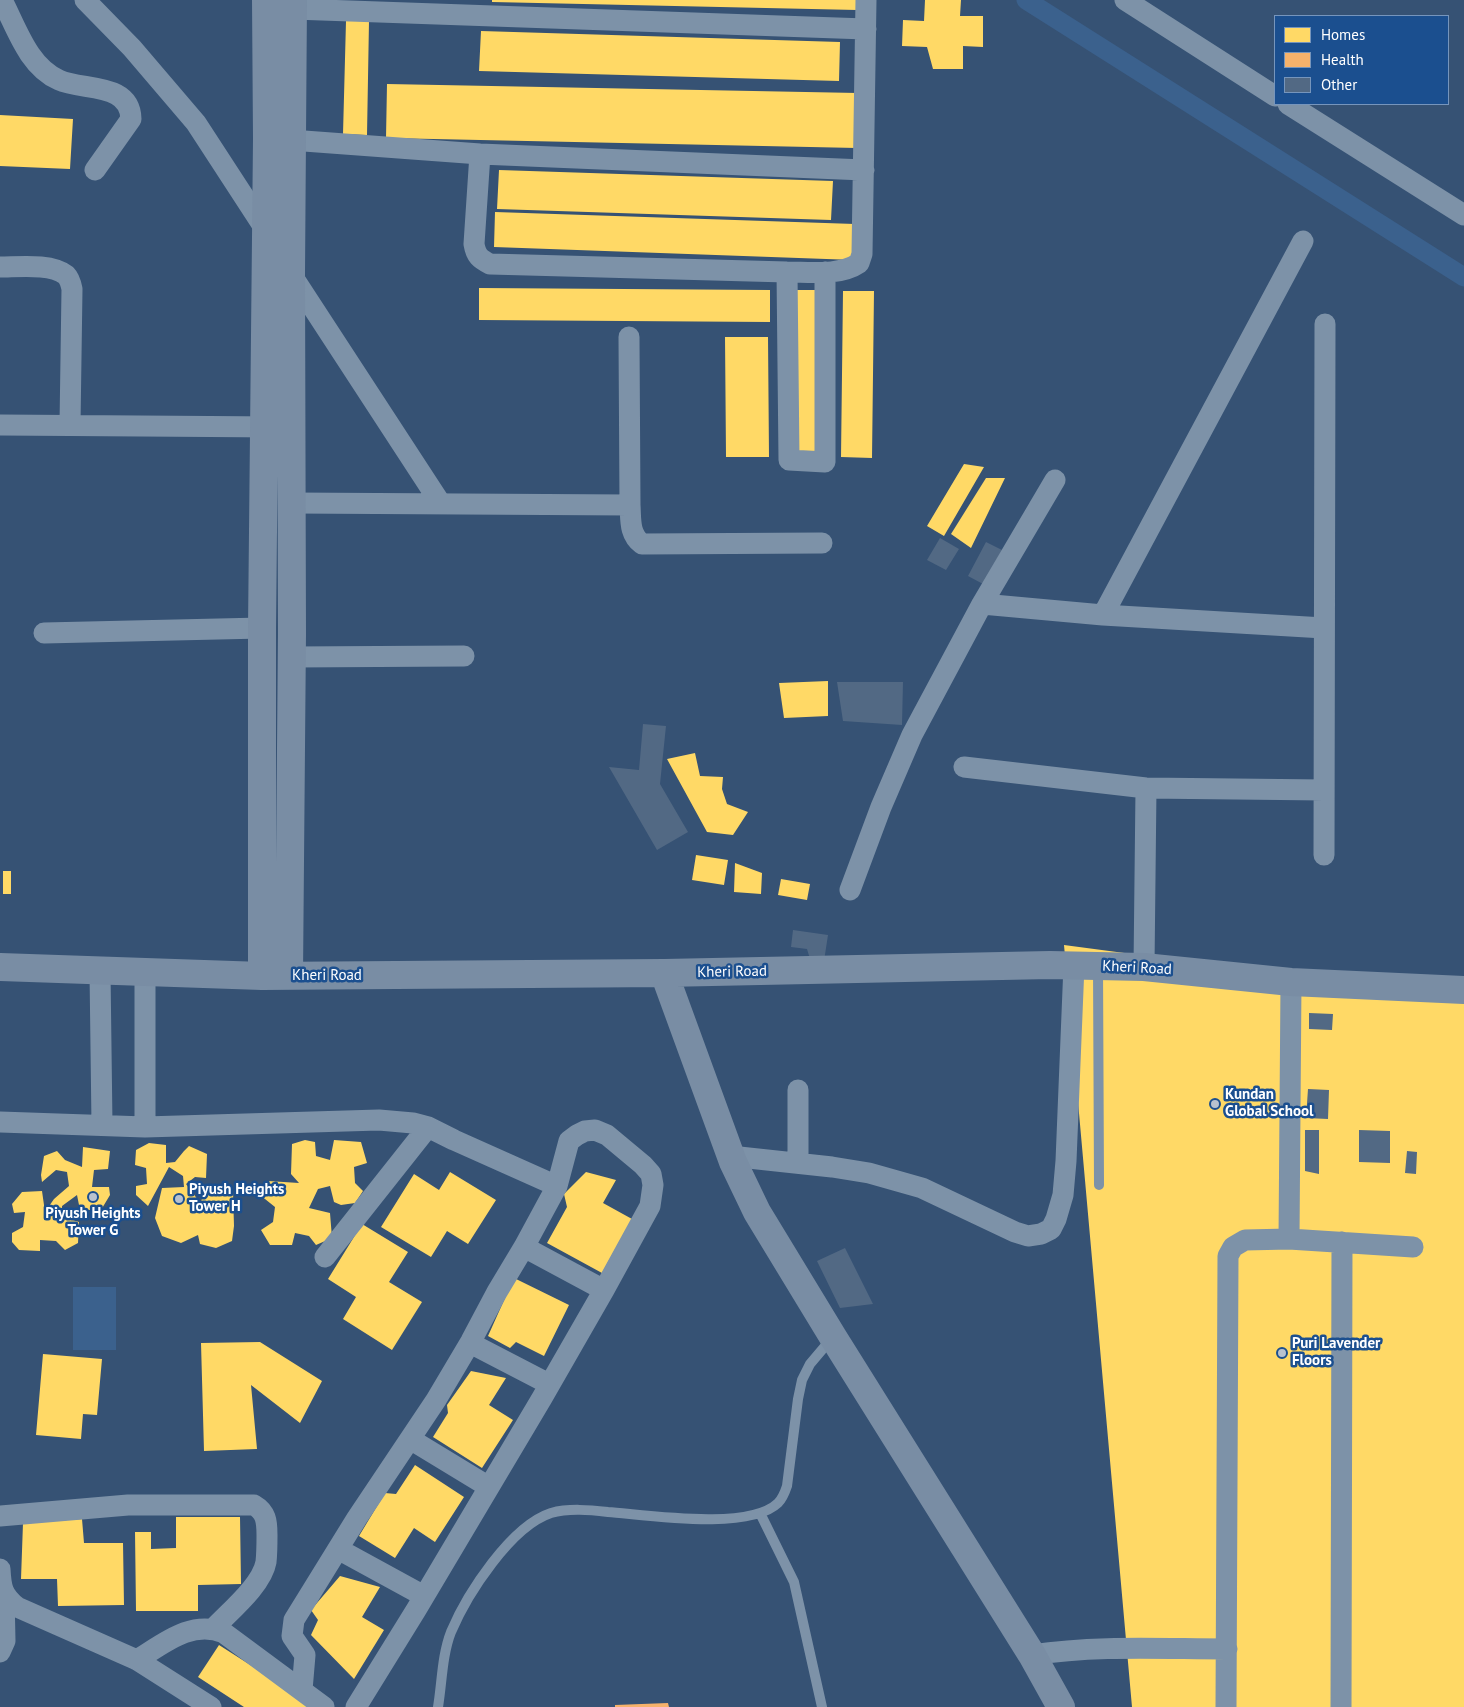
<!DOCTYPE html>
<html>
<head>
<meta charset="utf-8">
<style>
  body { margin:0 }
  #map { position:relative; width:1464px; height:1707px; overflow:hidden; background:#365274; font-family:"PT Sans",sans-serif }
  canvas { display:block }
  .legend { position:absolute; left:1274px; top:15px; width:175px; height:90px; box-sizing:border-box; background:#1b4f8f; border:1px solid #7695bc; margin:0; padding:6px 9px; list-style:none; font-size:15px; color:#fff }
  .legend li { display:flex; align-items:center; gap:10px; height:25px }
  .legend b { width:25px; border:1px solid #7695bc }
</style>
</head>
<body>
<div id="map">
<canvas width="1464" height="1707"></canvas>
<ul class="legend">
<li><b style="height:14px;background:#ffd966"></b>Homes</li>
<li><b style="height:14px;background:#f6b26b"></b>Health</li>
<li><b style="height:14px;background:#526984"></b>Other</li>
</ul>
</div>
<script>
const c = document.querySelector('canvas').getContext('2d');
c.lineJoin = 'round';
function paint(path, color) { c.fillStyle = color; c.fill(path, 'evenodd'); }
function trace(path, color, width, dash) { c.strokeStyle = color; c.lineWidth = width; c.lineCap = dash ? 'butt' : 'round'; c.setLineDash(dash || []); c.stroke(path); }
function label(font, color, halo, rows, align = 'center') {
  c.font = font + ' "PT Sans",sans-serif'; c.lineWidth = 5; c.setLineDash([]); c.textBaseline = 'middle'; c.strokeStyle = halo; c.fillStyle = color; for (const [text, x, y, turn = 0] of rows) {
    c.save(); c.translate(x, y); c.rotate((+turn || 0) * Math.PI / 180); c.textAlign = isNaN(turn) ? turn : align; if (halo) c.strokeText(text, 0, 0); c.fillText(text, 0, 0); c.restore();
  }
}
paint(new Path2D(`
  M 73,1287 L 116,1287 L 116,1350 L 73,1350 Z`), '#3b618d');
paint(new Path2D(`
  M 492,0 L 857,0 L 857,10 L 492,2 Z
  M 925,0 L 961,0 L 960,16 L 983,16 L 983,47 L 963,46 L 963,69 L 933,69 L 927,47 L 902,46 L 903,20 L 924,21 Z
  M 346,21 L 369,21 L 367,135 L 343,134 Z
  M 481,31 L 840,42 L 839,81 L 479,71 Z
  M 387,84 L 858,93 L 857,148 L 386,138 Z
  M 0,115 L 73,119 L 70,169 L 0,166 Z
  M 499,170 L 833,181 L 831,220 L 497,209 Z
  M 495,212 L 855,224 L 854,260 L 494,247 Z
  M 479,288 L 770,290 L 770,322 L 479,320 Z
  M 790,290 L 816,290 L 818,457 L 792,457 Z
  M 843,291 L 874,291 L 872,458 L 841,457 Z
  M 725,337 L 768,337 L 769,457 L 726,457 Z
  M 964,464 L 984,467 L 944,536 L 927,526 Z
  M 986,478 L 1005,478 L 971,548 L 951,534 Z
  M 828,681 L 828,716 L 784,718 L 779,683 Z
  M 695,753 L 700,776 L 723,777 L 722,789 L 727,804 L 748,812 L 733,835 L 707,832 L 667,759 Z
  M 696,855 L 728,860 L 724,885 L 692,880 Z
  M 735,863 L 762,873 L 761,894 L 734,892 Z
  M 3,871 L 11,871 L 11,894 L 3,894 Z
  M 781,879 L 810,884 L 807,900 L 778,895 Z
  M 1064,945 L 1464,998 L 1464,1707 L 1132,1707 Z
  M 305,1140 L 315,1142 L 316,1156 L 330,1160 L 334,1140 L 361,1142 L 367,1163 L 354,1167 L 355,1183 L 363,1191 L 355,1203 L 341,1205 L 334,1202 L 330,1186 L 318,1189 L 309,1208 L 330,1213 L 332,1238 L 316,1245 L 309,1236 L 295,1233 L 292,1245 L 270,1245 L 261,1230 L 273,1222 L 275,1207 L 260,1195 L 268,1181 L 299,1183 L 291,1174 L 292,1144 Z
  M 149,1143 L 166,1145 L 166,1163 L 175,1162 L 184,1151 L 189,1146 L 207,1154 L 206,1178 L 195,1177 L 186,1184 L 201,1204 L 204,1186 L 216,1184 L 233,1192 L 234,1226 L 232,1241 L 216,1248 L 200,1244 L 198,1235 L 181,1243 L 162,1236 L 155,1218 L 162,1188 L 184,1187 L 183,1176 L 169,1167 L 148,1206 L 136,1195 L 136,1186 L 147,1184 L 146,1168 L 135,1165 L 136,1150 Z
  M 83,1147 L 110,1151 L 108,1169 L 94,1170 L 92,1187 L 109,1187 L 110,1195 L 101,1210 L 80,1210 L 77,1195 L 62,1206 L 62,1217 L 79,1222 L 78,1243 L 65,1250 L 56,1241 L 40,1240 L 40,1251 L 19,1250 L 12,1242 L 12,1233 L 23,1227 L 25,1212 L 14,1213 L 12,1204 L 22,1192 L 42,1191 L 45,1212 L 54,1199 L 69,1186 L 67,1172 L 56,1170 L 42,1182 L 41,1175 L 44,1156 L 57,1151 L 65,1160 L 82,1167 Z
  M 450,1172 L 496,1200 L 468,1244 L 447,1231 L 431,1257 L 381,1227 L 414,1174 L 439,1190 Z
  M 586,1172 L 616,1180 L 603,1203 L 632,1219 L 602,1273 L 547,1243 L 567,1207 L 564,1194 Z
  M 362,1224 L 408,1252 L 389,1282 L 422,1302 L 392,1350 L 343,1319 L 356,1297 L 328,1279 Z
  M 514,1278 L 569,1305 L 544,1356 L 516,1342 L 510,1348 L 488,1336 Z
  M 260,1342 L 322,1381 L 300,1423 L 251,1385 L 257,1449 L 204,1451 L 201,1343 Z
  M 43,1354 L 102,1359 L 97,1415 L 83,1414 L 81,1439 L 36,1435 Z
  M 471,1371 L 506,1378 L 489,1405 L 513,1420 L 482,1468 L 433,1437 L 448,1413 L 447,1405 Z
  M 415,1465 L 464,1497 L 435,1542 L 414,1528 L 395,1558 L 359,1536 L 385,1493 L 396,1494 Z
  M 176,1517 L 240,1517 L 241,1584 L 198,1585 L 198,1611 L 136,1611 L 135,1532 L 151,1532 L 151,1549 L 176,1548 Z
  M 82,1519 L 84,1543 L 123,1543 L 124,1605 L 58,1606 L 57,1579 L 21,1579 L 23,1523 Z
  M 340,1576 L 380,1587 L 362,1617 L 384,1630 L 354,1679 L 311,1635 L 318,1620 L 311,1610 Z
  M 219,1645 L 316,1707 L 244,1707 L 198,1677 Z`), '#ffd966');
paint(new Path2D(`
  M 668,1703 L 669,1707 L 615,1707 L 615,1705 Z`), '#f6b26b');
trace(new Path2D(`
  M 1026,0 L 1464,277`), '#3b618d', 19);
paint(new Path2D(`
  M 940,538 L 959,549 L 946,570 L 927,560 Z
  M 986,542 L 1002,550 L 983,584 L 968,576 Z
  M 837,682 L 903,682 L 902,725 L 843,721 Z
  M 643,724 L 666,726 L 660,784 L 688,832 L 657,850 L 609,767 L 639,770 Z
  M 793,930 L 828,935 L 824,961 L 810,959 L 807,949 L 791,947 Z
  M 1309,1013 L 1333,1014 L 1332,1030 L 1309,1029 Z
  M 1308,1089 L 1329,1090 L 1328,1119 L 1306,1118 Z
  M 1305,1130 L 1319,1130 L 1319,1174 L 1305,1171 Z
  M 1359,1130 L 1390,1131 L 1390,1163 L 1359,1162 Z
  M 1407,1151 L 1417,1152 L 1416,1174 L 1405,1173 Z
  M 845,1248 L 873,1304 L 840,1308 L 817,1261 Z`), '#526984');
trace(new Path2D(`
  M 1098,967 L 1099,1185
  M 760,1513 L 794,1582 L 822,1707
  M 438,1707 C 442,1683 442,1655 451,1632 C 467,1594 511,1526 551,1513 C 569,1508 590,1510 608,1512 C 647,1515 749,1531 778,1503 C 783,1498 785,1492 787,1486 L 798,1399 L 802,1380 L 810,1364 L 832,1338`), '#7d92a8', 10);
trace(new Path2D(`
  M 2,0 C 17,29 28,66 59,80 C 83,91 130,82 131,119 L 95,170
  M 85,0 L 132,48 L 196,123 L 265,229
  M 1125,0 L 1275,96
  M 293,9 L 866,29
  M 1288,104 L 1464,215
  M 277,139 L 480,154 L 864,170
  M 480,154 L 474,244 C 476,256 480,259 490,264 L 787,272 C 810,272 840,276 859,263 L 862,254 L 866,0
  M 0,267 C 18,267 51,263 66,275 C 69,278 71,284 72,289 L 70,425
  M 787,272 L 789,460 L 825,462 L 825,272
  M 291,274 L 441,504
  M 0,425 L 279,427
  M 292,503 L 630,505 L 629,337
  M 630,505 C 631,520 629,534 642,544 L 822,543
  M 982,604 L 1103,615 L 1324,628
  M 1103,615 L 1303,241
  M 44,633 L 262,628
  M 292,657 L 464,656
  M 964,767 L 1146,788 L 1324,790
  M 1324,855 L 1325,324
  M 850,890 L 881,807 L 912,735 L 982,604 L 1055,480
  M 1144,967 L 1146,788
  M 100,971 L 102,1125
  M 145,973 L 145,1127
  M 0,1122 L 145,1127 L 379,1120 L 413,1123 L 428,1127 L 454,1140 L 557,1186
  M 730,1156 L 832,1167 L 869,1173 L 922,1188 L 1015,1232 L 1028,1236 L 1041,1234 L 1051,1229 L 1056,1219 L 1063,1195 L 1066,1161 L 1074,965
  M 798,1163 L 798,1090
  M 1289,1239 L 1291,982
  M 524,1247 L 604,1290
  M 325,1257 L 428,1127
  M 470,1343 L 549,1384
  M 410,1439 L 489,1487
  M 0,1516 L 128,1505 L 254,1505 C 266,1512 267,1521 267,1535 C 267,1543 267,1553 266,1562 C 262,1585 230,1611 214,1628
  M 338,1549 L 424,1596
  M 0,1569 C 1,1587 2,1595 17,1607 L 137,1660 L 211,1707
  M 0,1652 L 5,1641 L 4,1594
  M 1032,1655 C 1097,1645 1162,1649 1227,1649
  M 137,1660 C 163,1644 192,1619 224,1633 L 324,1707
  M 302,1690 L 305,1655 L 292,1636 L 294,1620 L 357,1518 L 436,1400 L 471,1341 L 497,1292 L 524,1247 L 557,1186 L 569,1141 L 577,1135 L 585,1131 L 595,1130 L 607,1135 L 643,1165 L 651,1174 L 653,1185 L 650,1206 L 604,1290 L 542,1398 L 416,1610 L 356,1707
  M 1226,1707 L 1228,1256 L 1233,1247 L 1245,1240 L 1289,1239 L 1413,1247
  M 1341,1707 L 1342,1242`), '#7d92a8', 21);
trace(new Path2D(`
  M 0,967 L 262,976 L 664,973 L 1050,965 L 1144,967 L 1291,982 L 1464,990
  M 664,973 L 733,1162 L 757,1212 L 833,1337 L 1032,1655 L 1061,1707
  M 289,975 L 292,634 L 291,274 L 293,0
  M 262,976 L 262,628 L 267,139 L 266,0`), '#798da4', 28);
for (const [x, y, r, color] of [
  [1215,1104,5,"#b9c2ce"],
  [93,1197,5,"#b9c2ce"],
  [179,1199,5,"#b9c2ce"],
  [1282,1353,5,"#b9c2ce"]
]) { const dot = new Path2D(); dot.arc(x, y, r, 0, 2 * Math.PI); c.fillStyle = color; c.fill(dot); trace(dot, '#1b4f8f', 2); }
label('15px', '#fff', '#1b4f8f', [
  ["Kheri Road",1137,968,3],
  ["Kheri Road",732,972,-1],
  ["Kheri Road",327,976]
]);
label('bold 15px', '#fff', '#1b4f8f', [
  ["Kundan",1225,1095],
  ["Global School",1225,1112],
  ["Piyush Heights",189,1190],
  ["Tower H",189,1207],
  ["Piyush Heights",93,1214,"center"],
  ["Tower G",93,1231,"center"],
  ["Puri Lavender",1292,1344],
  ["Floors",1292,1361]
], 'left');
</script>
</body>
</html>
